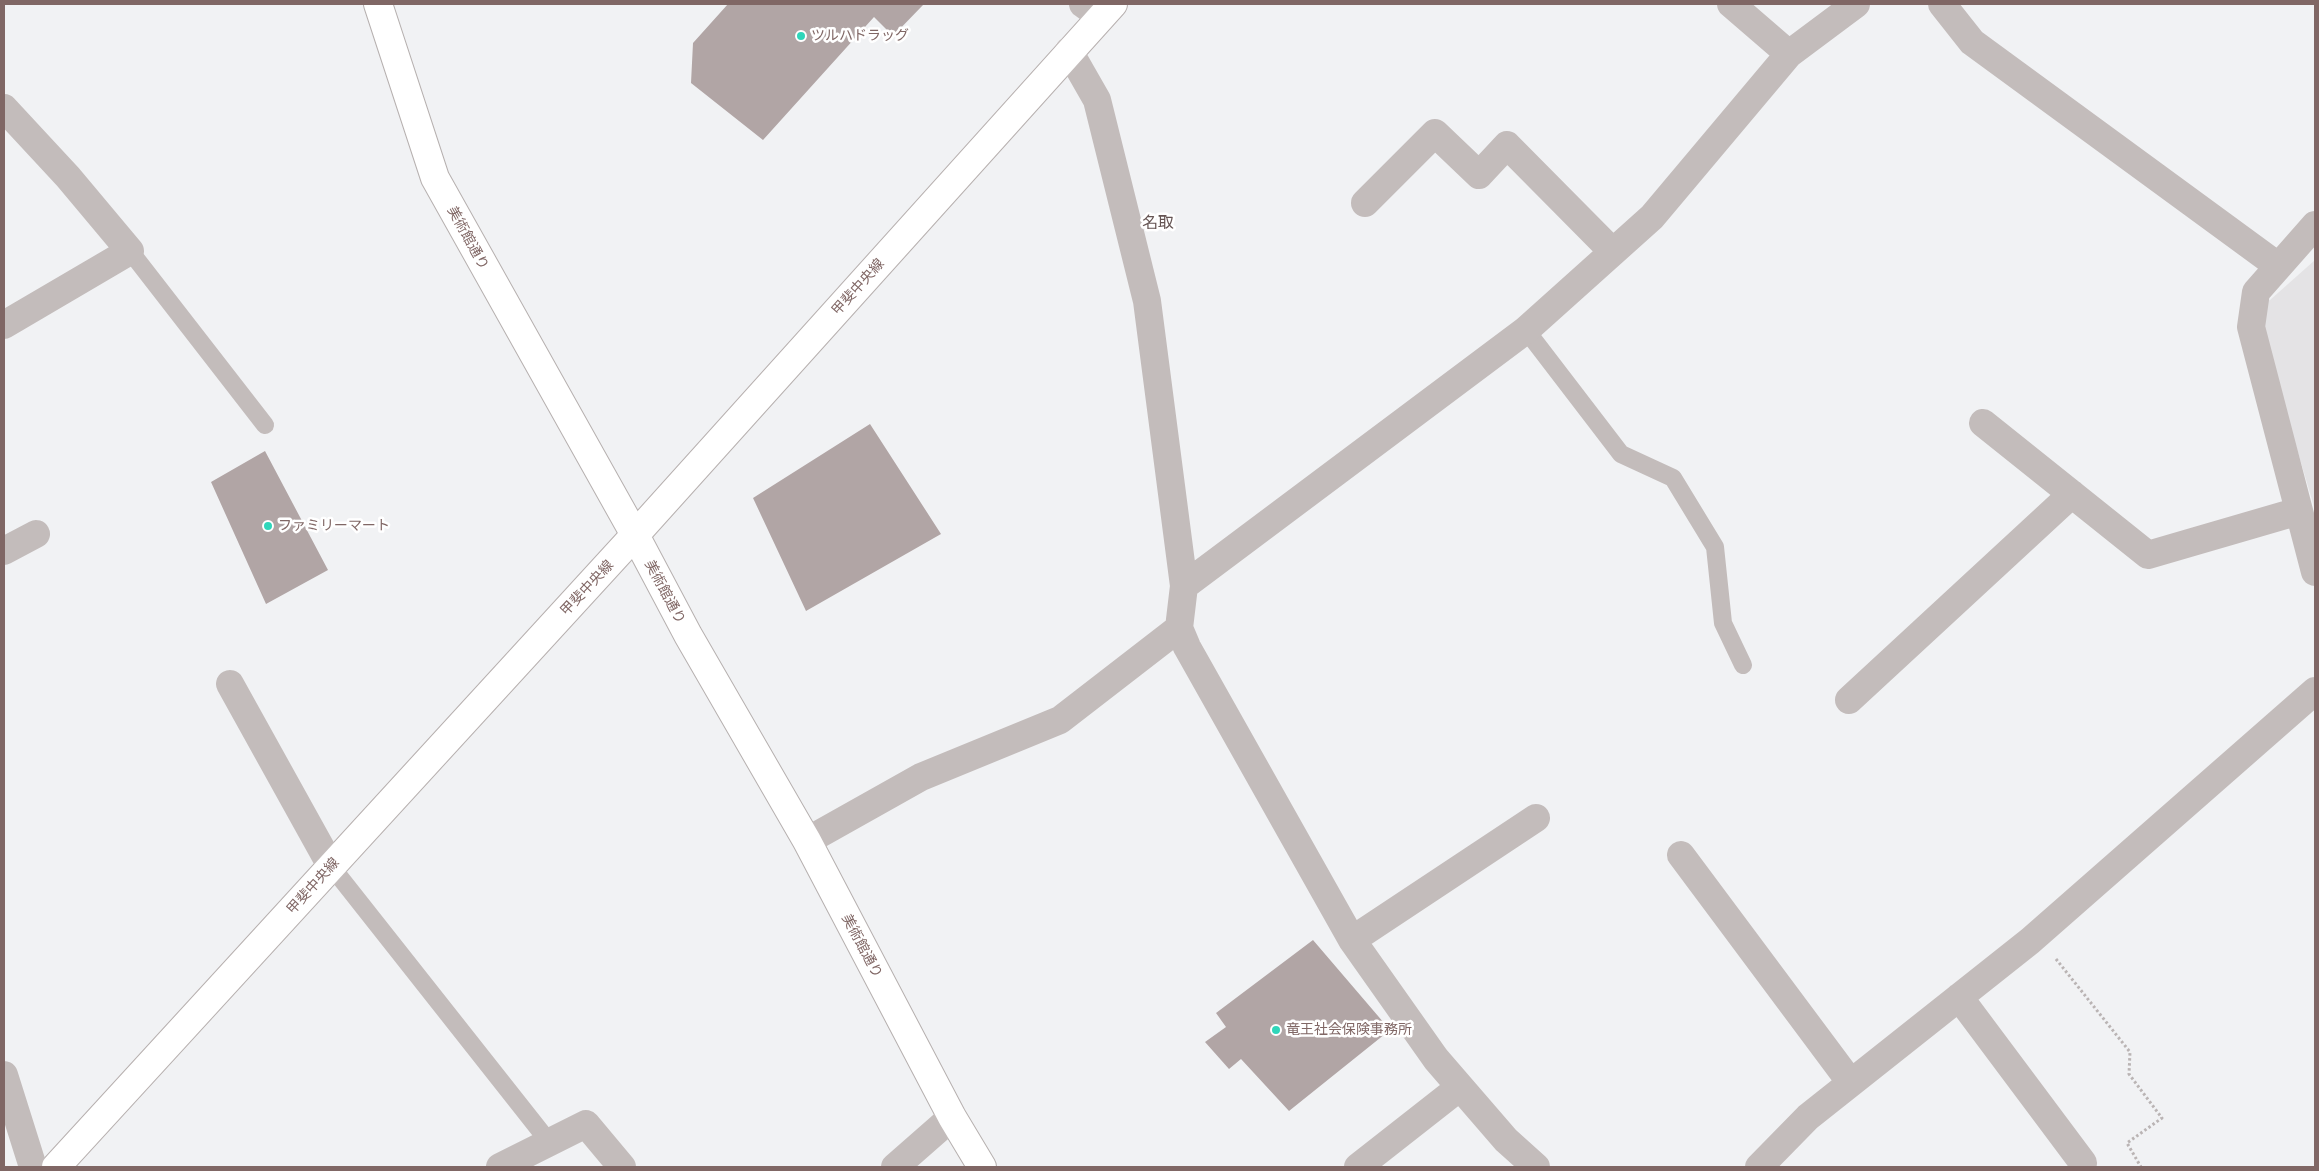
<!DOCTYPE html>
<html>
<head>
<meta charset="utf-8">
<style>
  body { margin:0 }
  #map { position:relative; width:2319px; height:1171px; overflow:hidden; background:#f1f2f4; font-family:"Asap Condensed",sans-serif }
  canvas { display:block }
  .frame { position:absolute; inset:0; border:5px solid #806765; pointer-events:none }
</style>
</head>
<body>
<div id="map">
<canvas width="2319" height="1171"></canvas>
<div class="frame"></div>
</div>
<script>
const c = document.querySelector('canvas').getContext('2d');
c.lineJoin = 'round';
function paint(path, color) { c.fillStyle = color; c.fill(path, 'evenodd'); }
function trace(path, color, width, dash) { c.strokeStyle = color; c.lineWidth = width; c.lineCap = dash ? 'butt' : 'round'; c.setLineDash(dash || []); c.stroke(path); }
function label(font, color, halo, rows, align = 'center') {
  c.font = font + ' "Asap Condensed","Noto Sans JP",sans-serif'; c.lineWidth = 5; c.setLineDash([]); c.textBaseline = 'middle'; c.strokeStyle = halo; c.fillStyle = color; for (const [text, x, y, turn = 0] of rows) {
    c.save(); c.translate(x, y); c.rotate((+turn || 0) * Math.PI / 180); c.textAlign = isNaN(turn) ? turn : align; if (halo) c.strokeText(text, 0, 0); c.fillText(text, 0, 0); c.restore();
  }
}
paint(new Path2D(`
  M 2315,260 L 2315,510 L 2254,304 L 2270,300 Z`), '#e4e3e5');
paint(new Path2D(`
  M 728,4 L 924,4 L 893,36 L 874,17 L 763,140 L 691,83 L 693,43 Z
  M 870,424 L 941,534 L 806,611 L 753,498 Z
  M 265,451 L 328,570 L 266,604 L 211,482 Z
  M 1313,940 L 1390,1030 L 1289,1111 L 1241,1059 L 1229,1069 L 1205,1042 L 1226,1027 L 1216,1013 Z`), '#b1a5a5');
const primary = new Path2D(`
  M 56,1167 L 635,535 L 1113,4`);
const highway = new Path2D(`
  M 378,4 L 435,178 L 635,535 L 688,635 L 807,841 L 952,1117 L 982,1167`);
trace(primary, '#b7b0af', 30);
trace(highway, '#b6b0af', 30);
trace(new Path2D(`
  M 2056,959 L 2130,1052 L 2129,1074 L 2162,1118 L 2127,1143 L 2141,1167`), '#bab4b4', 3, [2.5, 2.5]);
trace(new Path2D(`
  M 130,251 L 265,425
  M 1526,330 L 1621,454 L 1673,478 L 1715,547 L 1723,623 L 1743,665
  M 331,866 L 549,1142`), '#c3bcbb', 18);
trace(new Path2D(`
  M 1083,4 L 1101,17
  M 1731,4 L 1789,54
  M 1942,4 L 1972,42 L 2278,266
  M 1069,51 L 1097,100 L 1147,301 L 1184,586 L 1179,628 L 1187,647 L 1352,940 L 1436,1059 L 1506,1140 L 1536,1167
  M 4,108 L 68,177 L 130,251 L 4,325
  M 1365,203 L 1435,133 L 1479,175 L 1507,145 L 1613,252
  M 2315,225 L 2256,292 L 2251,327 L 2315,572
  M 1983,423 L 2148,555 L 2299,511
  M 4,551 L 36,534
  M 1184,586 L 1526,330 L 1652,217 L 1789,54 L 1856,4
  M 230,684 L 331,866
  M 1849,700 L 2072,494
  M 807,841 L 921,777 L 1060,720 L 1179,628
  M 1681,855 L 1851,1083
  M 1352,940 L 1536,818
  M 1959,997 L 2083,1163
  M 4,1075 L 33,1167
  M 500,1167 L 586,1124 L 622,1167
  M 895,1167 L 952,1117
  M 1358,1167 L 1460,1087
  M 1759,1167 L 1808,1117 L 2030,941 L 2315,691`), '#c3bcbb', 28);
trace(primary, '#fff', 28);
trace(highway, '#fff', 28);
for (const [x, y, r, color] of [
  [801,36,5,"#2fd6ba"],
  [268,526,5,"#2fd6ba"],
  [1276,1030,5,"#2fd6ba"]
]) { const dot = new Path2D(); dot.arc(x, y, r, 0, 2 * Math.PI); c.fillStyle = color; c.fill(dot); trace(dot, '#fff', 2); }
label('14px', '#806765', '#fff', [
  ["ツルハドラッグ",811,36],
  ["ファミリーマート",278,526],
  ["竜王社会保険事務所",1286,1030]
], 'left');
label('14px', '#806765', '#fff', [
  ["美術館通り",468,238,61],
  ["甲斐中央線",858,287,-48],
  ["甲斐中央線",587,588,-47],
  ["美術館通り",665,592,62],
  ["甲斐中央線",313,886,-48],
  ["美術館通り",862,946,62]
]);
label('16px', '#655453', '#fff', [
  ["名取",1158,223]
]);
</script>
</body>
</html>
